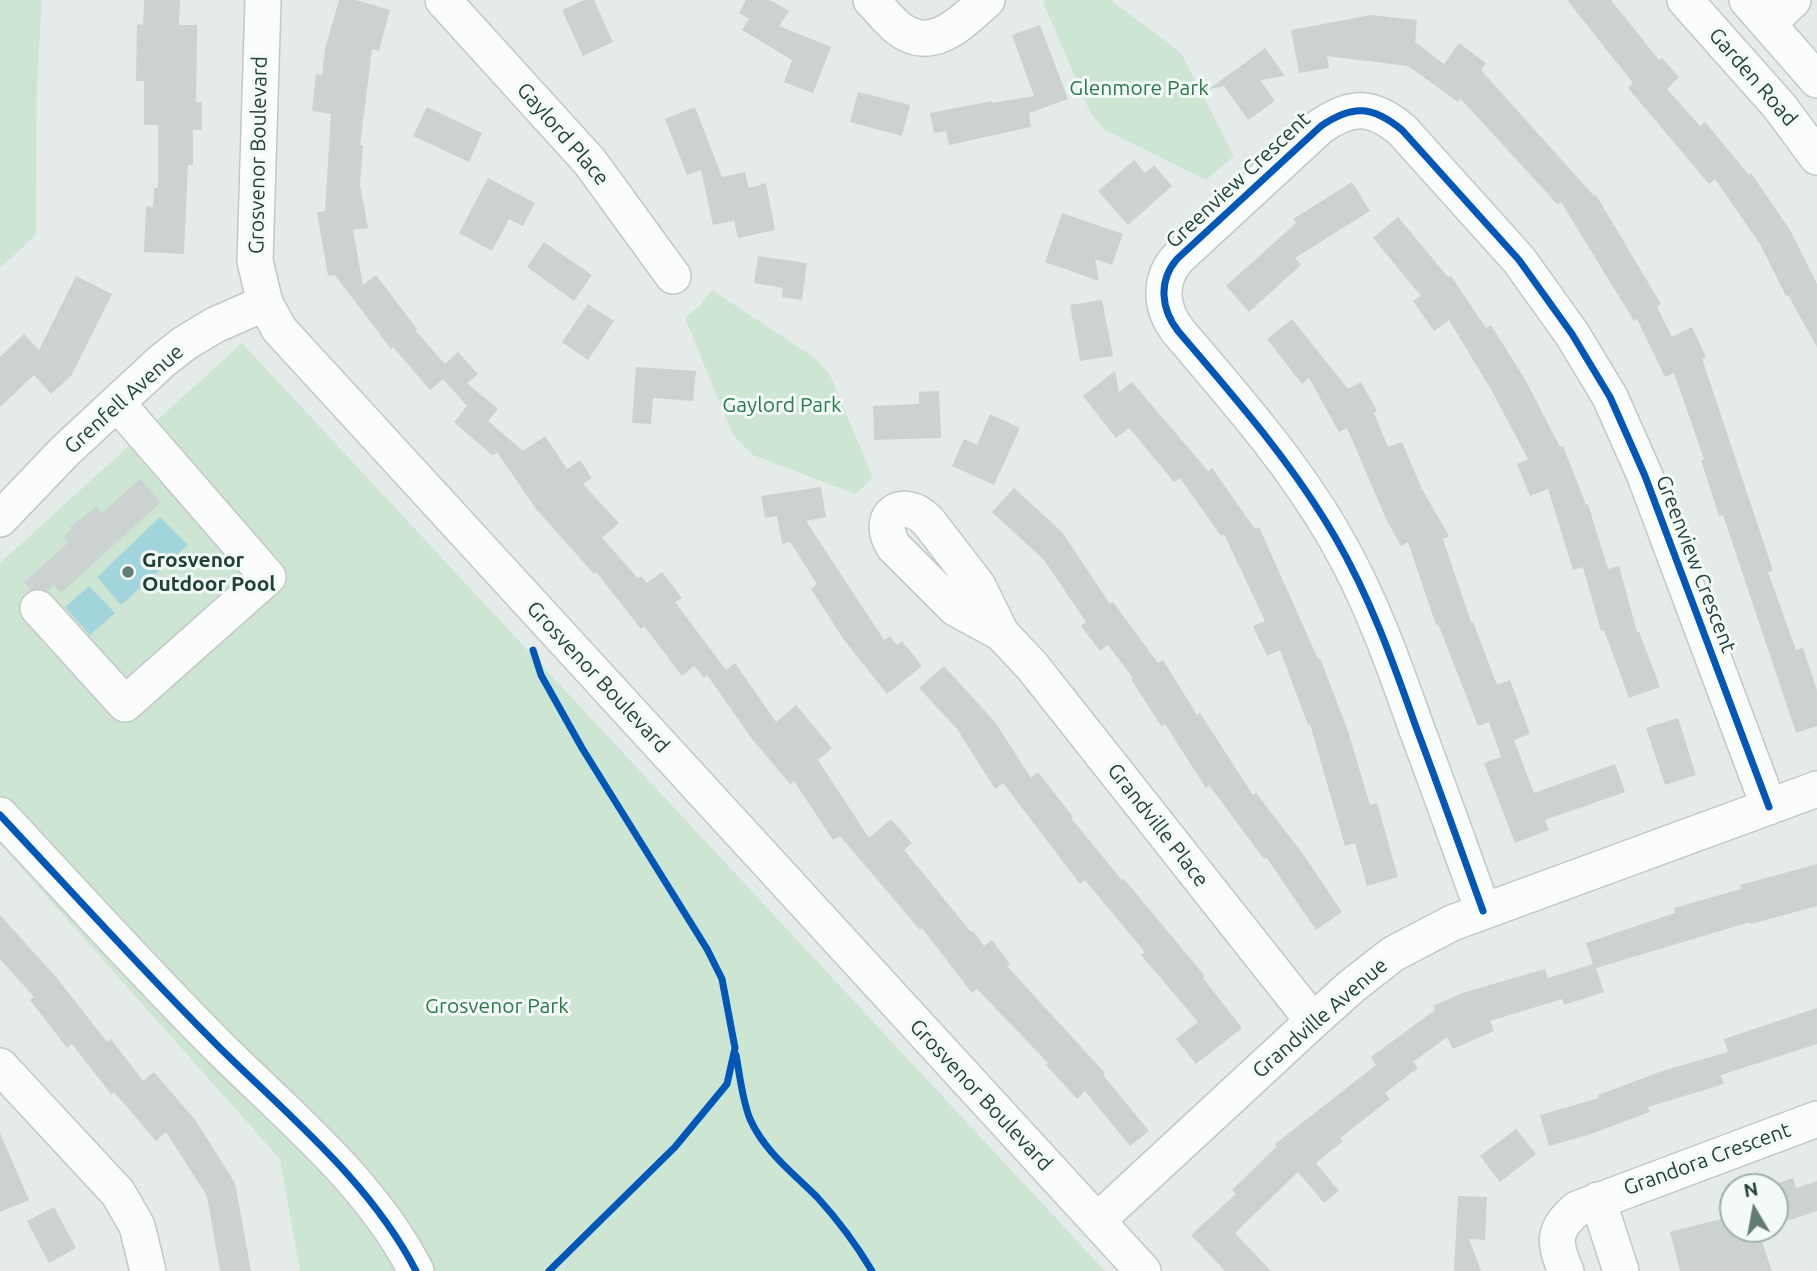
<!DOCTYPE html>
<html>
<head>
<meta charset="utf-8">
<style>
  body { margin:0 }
  #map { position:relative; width:1817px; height:1271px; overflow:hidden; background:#e5ebe8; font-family:Ubuntu,sans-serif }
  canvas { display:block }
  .north { position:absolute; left:1719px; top:1173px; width:70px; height:70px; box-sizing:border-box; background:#f3faf7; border:2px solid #9fb0ab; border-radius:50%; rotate:350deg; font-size:19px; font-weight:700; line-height:28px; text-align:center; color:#204138 }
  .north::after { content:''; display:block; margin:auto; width:24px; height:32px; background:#657c76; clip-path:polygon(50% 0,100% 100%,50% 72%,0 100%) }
</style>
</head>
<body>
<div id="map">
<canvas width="1817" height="1271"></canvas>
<div class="north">N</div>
</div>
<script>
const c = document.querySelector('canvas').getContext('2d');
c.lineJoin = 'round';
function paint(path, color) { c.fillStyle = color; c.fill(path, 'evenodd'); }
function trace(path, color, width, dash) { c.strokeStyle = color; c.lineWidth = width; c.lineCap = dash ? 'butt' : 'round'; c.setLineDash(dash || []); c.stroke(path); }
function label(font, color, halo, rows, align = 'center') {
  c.font = font + ' Ubuntu,sans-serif'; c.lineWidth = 6; c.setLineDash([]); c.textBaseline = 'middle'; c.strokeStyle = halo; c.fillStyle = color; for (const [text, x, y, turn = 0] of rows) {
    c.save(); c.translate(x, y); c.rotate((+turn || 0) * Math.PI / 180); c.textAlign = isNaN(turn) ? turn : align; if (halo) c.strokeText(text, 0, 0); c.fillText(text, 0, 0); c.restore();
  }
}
paint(new Path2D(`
  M 0,0 L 42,0 L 37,82 L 36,235 L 0,268 Z
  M 1046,0 L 1110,0 L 1166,41 L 1182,55 L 1234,156 L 1206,180 L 1103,129 L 1089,110 L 1043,2 Z
  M 712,290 L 816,359 L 830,375 L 873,478 L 855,494 L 753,455 L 733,435 L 685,318 L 700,305 Z
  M 242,343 L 1105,1271 L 300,1271 L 280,1159 L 0,844 L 0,563 Z`), '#cde6d4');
paint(new Path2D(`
  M 160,517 L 188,545 L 121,605 L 97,577 Z
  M 89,586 L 115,613 L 90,635 L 65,607 Z`), '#a2d4dc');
paint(new Path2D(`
  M 144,0 L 180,0 L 179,25 L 197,25 L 196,102 L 202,102 L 202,130 L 193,130 L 193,165 L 188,165 L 184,254 L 144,252 L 146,206 L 153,207 L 154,188 L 158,188 L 158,125 L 144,125 L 144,81 L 136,81 L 137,24 L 143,25 Z
  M 339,0 L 356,0 L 390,10 L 379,51 L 372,49 L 360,145 L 363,145 L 360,185 L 368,228 L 353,230 L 363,285 L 376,275 L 417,329 L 415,330 L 445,364 L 458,352 L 478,374 L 467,383 L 498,409 L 488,421 L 523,451 L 545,436 L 567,469 L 580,460 L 592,478 L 583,484 L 619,523 L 602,538 L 638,578 L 641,576 L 647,583 L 662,572 L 682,598 L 675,602 L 726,670 L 735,663 L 776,722 L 796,705 L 832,748 L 818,760 L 869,838 L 891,819 L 912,843 L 904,850 L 971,932 L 973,931 L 984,946 L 992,940 L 1010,964 L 1007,966 L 1105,1073 L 1103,1075 L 1149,1131 L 1130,1146 L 1085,1091 L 1077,1099 L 1046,1065 L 1048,1063 L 977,989 L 972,993 L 922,928 L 920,930 L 840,836 L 833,840 L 794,781 L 790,784 L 752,739 L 707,675 L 704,678 L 694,666 L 682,676 L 644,626 L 641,629 L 596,572 L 594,574 L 536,509 L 497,452 L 493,456 L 454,422 L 467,406 L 443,379 L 430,390 L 393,347 L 391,349 L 335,275 L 328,276 L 317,212 L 325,211 L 331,114 L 312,111 L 316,74 L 322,75 L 325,49 Z
  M 584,0 L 594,0 L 613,42 L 583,56 L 562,10 Z
  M 746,0 L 770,0 L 789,11 L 779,26 L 831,47 L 813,93 L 784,82 L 792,60 L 742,30 L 749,19 L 739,13 Z
  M 1567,0 L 1611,0 L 1659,60 L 1662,58 L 1679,77 L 1667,89 L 1700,126 L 1705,122 L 1749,175 L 1751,173 L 1790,230 L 1817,284 L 1817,347 L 1788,295 L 1786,296 L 1760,244 L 1715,179 L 1709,184 L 1628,88 L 1633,83 Z
  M 1371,15 L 1417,20 L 1415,42 L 1444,64 L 1459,43 L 1486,63 L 1481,70 L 1594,196 L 1596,195 L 1661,304 L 1657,307 L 1672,337 L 1692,327 L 1706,357 L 1702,359 L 1773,570 L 1768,572 L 1796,650 L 1803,648 L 1817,690 L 1817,726 L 1796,733 L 1723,515 L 1719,516 L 1701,460 L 1704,459 L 1674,373 L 1665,377 L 1637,319 L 1634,321 L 1561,202 L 1558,205 L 1460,98 L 1458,102 L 1408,66 L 1327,56 L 1329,68 L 1299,73 L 1291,30 Z
  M 1040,25 L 1068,99 L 1029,113 L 1031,127 L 949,145 L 946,131 L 934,133 L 930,113 L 992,101 L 992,103 L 1034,96 L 1012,35 Z
  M 1265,48 L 1285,76 L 1260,80 L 1275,101 L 1248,120 L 1224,86 L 1209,89 Z
  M 858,92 L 910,105 L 902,136 L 850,122 Z
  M 427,107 L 482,133 L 469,162 L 413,136 Z
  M 695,107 L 722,177 L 745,172 L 749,188 L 766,183 L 775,230 L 738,238 L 734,221 L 713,225 L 701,170 L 687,175 L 665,119 Z
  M 1134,160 L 1145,173 L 1154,165 L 1172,186 L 1128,225 L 1098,191 Z
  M 488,178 L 535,203 L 523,226 L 509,219 L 492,251 L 459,233 Z
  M 1352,182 L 1370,211 L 1295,258 L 1301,265 L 1249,312 L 1226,286 L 1296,223 L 1293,219 Z
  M 1062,213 L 1123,234 L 1112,265 L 1095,259 L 1099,281 L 1045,262 Z
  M 1398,217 L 1448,277 L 1451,276 L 1486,328 L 1491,325 L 1526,381 L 1560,447 L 1563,446 L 1586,505 L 1588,504 L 1608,569 L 1619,566 L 1637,632 L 1639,632 L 1660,687 L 1629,698 L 1604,630 L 1601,631 L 1583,567 L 1573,570 L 1548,489 L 1530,496 L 1517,464 L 1528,459 L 1493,393 L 1449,320 L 1434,331 L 1413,301 L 1421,296 L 1373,238 Z
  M 544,242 L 592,275 L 574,301 L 527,267 Z
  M 758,256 L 807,263 L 802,300 L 782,297 L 783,288 L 754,283 Z
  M 76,276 L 112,294 L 71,376 L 51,394 L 34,375 L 0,407 L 0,357 L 24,334 L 39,350 Z
  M 1102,300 L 1113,356 L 1080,361 L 1070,305 Z
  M 588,304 L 614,321 L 588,360 L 562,342 Z
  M 1292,319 L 1348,389 L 1361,382 L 1377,411 L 1374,413 L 1388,447 L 1402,442 L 1422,489 L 1449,536 L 1443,539 L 1471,622 L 1473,622 L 1497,685 L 1510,680 L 1530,734 L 1514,740 L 1534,793 L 1615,764 L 1625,792 L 1545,820 L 1549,830 L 1515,843 L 1484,763 L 1501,757 L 1489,722 L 1478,726 L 1438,624 L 1436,625 L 1408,542 L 1401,546 L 1386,519 L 1347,428 L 1339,432 L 1309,378 L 1302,384 L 1267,339 Z
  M 636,367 L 696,371 L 693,401 L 653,398 L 651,424 L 632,423 Z
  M 1115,371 L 1119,392 L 1132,382 L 1208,471 L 1212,468 L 1255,529 L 1259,527 L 1318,659 L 1320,658 L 1348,731 L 1370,805 L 1377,803 L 1398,877 L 1367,886 L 1355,843 L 1345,846 L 1310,724 L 1308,725 L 1280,650 L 1267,656 L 1253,626 L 1265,621 L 1224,534 L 1221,536 L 1180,478 L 1174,482 L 1129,428 L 1116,438 L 1083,396 Z
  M 939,391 L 941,438 L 874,440 L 873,406 L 919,404 L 919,392 Z
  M 990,414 L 1020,428 L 994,485 L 952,466 L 964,439 L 977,445 Z
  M 140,479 L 161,502 L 61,593 L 54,585 L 48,591 L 43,589 L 31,590 L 24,582 L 68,543 L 63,537 L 72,529 L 70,527 L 96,507 L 102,513 Z
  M 821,487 L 826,517 L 806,521 L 884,640 L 890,636 L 897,645 L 902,641 L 922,666 L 887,694 L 844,640 L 811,589 L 817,584 L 790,542 L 782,544 L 777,516 L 765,518 L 761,496 Z
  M 1014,488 L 1062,532 L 1110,604 L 1113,602 L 1158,663 L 1163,660 L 1197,715 L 1200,713 L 1253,795 L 1256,793 L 1303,854 L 1342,912 L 1316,930 L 1266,857 L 1264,859 L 1209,785 L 1206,788 L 1165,724 L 1161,726 L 1131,679 L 1133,678 L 1108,645 L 1100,651 L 1081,626 L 1086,622 L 1044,560 L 992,512 Z
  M 944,666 L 995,722 L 1031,778 L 1038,772 L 1073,817 L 1071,818 L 1122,880 L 1124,879 L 1205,976 L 1203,978 L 1242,1028 L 1196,1064 L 1176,1039 L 1198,1022 L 1141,955 L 1145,952 L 1085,880 L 1080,884 L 1003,783 L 995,789 L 957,729 L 919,688 Z
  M 1678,718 L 1696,775 L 1665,785 L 1646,728 Z
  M 1817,864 L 1817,906 L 1751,924 L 1750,922 L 1596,968 L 1604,992 L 1564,1005 L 1562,999 L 1490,1021 L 1494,1031 L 1453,1049 L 1447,1037 L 1413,1062 L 1418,1068 L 1385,1093 L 1390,1099 L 1340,1138 L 1343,1141 L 1316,1163 L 1339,1191 L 1324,1203 L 1298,1172 L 1235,1233 L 1271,1271 L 1225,1271 L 1191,1235 L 1236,1194 L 1232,1190 L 1277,1146 L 1275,1144 L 1376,1065 L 1371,1057 L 1435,1010 L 1433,1006 L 1462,993 L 1545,969 L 1548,978 L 1593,964 L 1586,943 L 1675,913 L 1674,908 L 1741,889 L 1740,885 Z
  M 0,915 L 56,977 L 107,1042 L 111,1039 L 143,1081 L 154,1072 L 196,1121 L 235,1183 L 251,1271 L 220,1271 L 207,1196 L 166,1132 L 156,1141 L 114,1092 L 111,1094 L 72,1044 L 67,1048 L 30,1000 L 34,997 L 0,959 Z
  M 1817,1008 L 1817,1044 L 1721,1075 L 1724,1084 L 1648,1107 L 1650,1112 L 1591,1134 L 1549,1146 L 1540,1115 L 1599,1098 L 1598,1095 L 1662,1071 L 1728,1052 L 1724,1039 Z
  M 1516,1129 L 1536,1154 L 1500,1182 L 1480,1156 Z
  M 0,1133 L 29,1200 L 0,1212 Z
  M 1793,1178 L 1796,1188 L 1817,1181 L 1817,1211 L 1775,1225 L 1775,1184 Z
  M 1458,1196 L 1487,1197 L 1485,1240 L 1469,1239 L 1481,1271 L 1454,1271 Z
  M 54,1207 L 76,1248 L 49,1263 L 27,1221 Z
  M 1733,1216 L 1733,1229 L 1758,1229 L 1772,1271 L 1680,1271 L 1670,1232 Z`), '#ccd2d0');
const minor = new Path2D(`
  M 263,0 L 255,261 L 265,303 L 279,329 L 1143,1271
  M 443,0 L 590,162 L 673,276
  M 871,0 C 880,9 888,20 898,28 C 932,55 962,22 987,0
  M 1685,0 L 1780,107 L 1817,157
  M 1747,0 L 1817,80
  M 1769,23 L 1793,0
  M 0,519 L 65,451 L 162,361 L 185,343 L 215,325 L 265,303
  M 38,608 L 125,704 L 268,577 L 117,403
  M 1001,633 L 978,586 L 928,521 C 902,495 874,516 894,547 L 955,608 L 1001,633 L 1032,666 L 1313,1021
  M 0,815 C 72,892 142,970 216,1044 C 287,1115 370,1181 416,1271
  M 1483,911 C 1461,850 1439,788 1416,727 C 1393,662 1370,597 1335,537 C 1291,461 1234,397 1178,331 C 1161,309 1158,281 1177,259 L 1321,126 C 1353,104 1373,106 1402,130 L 1519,260 L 1572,334 L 1610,397 L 1645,476 L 1769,807
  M 0,1066 L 118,1193 L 137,1226 L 148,1271
  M 1598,1200 L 1621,1271
  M 1097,1221 L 1313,1021 L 1352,986 L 1393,954 L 1452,923 L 1817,789
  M 1566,1271 C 1553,1243 1553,1229 1577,1209 L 1817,1119`);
trace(minor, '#c2c8c5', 38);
trace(minor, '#fbfcfc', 35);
trace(new Path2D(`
  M 533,650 L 541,675 L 582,748 L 707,949 L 722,979 L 735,1048 L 727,1084 L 675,1147 L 549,1271
  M 0,815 C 72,892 142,970 216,1044 C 287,1115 370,1181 416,1271
  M 1483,911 C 1461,850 1439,788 1416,727 C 1393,662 1370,597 1335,537 C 1291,461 1234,397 1178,331 C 1161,309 1158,281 1177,259 L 1321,126 C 1353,104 1373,106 1402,130 L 1519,260 L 1572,334 L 1610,397 L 1645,476 L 1769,807
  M 736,1055 C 740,1076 742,1099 750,1119 C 764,1151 793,1173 817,1197 C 838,1220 856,1244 872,1271`), '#0057b8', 7);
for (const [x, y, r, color] of [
  [128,572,7,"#657c76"]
]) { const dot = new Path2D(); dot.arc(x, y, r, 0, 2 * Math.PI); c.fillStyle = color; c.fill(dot); trace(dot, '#f3faf7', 2.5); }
label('21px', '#204138', '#f3faf7', [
  ["Garden Road",1753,77,49],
  ["Gaylord Place",563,134,49],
  ["Grosvenor Boulevard",258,155,-89],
  ["Greenview Crescent",1238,180,-43],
  ["Grenfell Avenue",124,399,-42],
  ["Greenview Crescent",1696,564,69],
  ["Grosvenor Boulevard",598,677,47],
  ["Grandville Place",1158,825,52],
  ["Grandville Avenue",1320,1018,-41],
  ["Grosvenor Boulevard",981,1095,47],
  ["Grandora Crescent",1707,1159,-20]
]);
label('21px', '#277b48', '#f3faf7', [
  ["Glenmore Park",1139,88],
  ["Gaylord Park",782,405],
  ["Grosvenor Park",497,1006]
]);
label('bold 21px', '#204138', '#f3faf7', [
  ["Grosvenor",142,560],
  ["Outdoor Pool",142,584]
], 'left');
</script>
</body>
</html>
